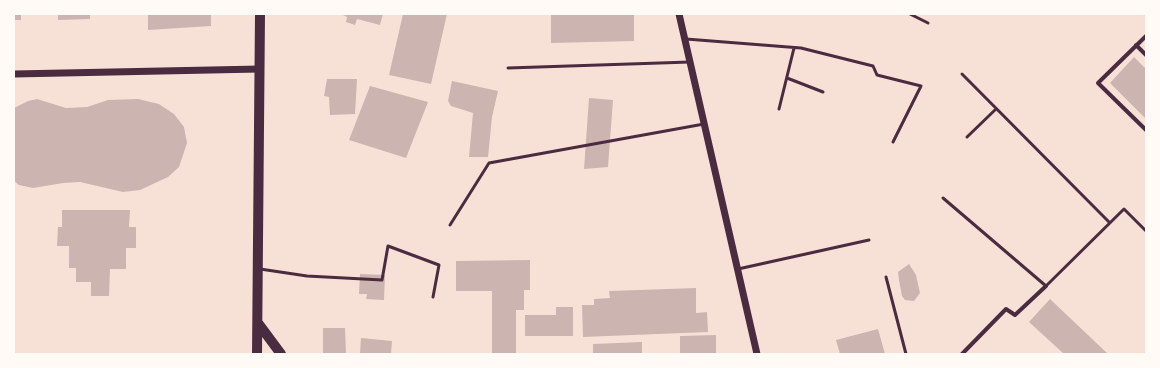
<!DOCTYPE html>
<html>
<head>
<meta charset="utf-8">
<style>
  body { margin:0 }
  #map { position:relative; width:1160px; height:368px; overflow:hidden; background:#f7e1d7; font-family:"Space Grotesk",sans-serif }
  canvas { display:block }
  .frame { position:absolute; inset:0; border:15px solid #fffaf5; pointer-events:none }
</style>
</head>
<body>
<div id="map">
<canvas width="1160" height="368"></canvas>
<div class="frame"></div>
</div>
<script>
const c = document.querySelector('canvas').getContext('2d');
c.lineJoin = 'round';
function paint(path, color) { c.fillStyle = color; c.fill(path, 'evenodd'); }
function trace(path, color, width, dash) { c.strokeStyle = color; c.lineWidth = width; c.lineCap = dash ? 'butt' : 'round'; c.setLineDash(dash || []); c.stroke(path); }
paint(new Path2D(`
  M 14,14 L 21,14 L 21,20 L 14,20 Z
  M 58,14 L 90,14 L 90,19 L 58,20 Z
  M 148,14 L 211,14 L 211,26 L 148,30 Z
  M 341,14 L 383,14 L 380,25 L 357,19 L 355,25 L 346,22 L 347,17 Z
  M 403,14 L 447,14 L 431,84 L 389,75 Z
  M 551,14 L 634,14 L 634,41 L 551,43 Z
  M 1134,57 L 1146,69 L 1146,119 L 1110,83 Z
  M 327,79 L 357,79 L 355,114 L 330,115 L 329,97 L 324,96 Z
  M 452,81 L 498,91 L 492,117 L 488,157 L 469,157 L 473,113 L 451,106 L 448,101 Z
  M 370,86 L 428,102 L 406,158 L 349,140 Z
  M 589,98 L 613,100 L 608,167 L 584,169 Z
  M 37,99 L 66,108 L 87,107 L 108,100 L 138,99 L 159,104 L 174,114 L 184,127 L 187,143 L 179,167 L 168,177 L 140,190 L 123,192 L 80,182 L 63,183 L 33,188 L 19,185 L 14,181 L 14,108 L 28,101 Z
  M 62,210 L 130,210 L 129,227 L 136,227 L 136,248 L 126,248 L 126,269 L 110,269 L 109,296 L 91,296 L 91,282 L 76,282 L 76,268 L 69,268 L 69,246 L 57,246 L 58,227 L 62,227 Z
  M 530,260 L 530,290 L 524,290 L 524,310 L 516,310 L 516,354 L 492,354 L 492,291 L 456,291 L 456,261 Z
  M 909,264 L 916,275 L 920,293 L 914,301 L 905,300 L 902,296 L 899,280 L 898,272 Z
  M 360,274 L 385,275 L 384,300 L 366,299 L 367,294 L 359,294 Z
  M 696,288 L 696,313 L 707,312 L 708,332 L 583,337 L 582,305 L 594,305 L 594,299 L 610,298 L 609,291 Z
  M 1050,299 L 1108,354 L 1064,354 L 1029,322 Z
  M 556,307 L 573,307 L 573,336 L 525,336 L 525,315 L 556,315 Z
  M 323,328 L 345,328 L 346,354 L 323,354 Z
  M 878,329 L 885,354 L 840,354 L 836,340 Z
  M 716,335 L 716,354 L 680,354 L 680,336 Z
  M 361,338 L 392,341 L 391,354 L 360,354 Z
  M 642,342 L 642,354 L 593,354 L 593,344 Z`), '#ccb4b1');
trace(new Path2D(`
  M 910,14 L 928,23
  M 686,39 L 801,48 L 873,66 L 877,75 L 921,86 L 893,142
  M 508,68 L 690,62
  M 962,74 L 1109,222
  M 787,78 L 823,92
  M 779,109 L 794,48
  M 967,137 L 996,109
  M 943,198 L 1046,286 L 1124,209 L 1146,231
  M 450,225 L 489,163 L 704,124
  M 260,269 L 307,276 L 382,280 L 388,246 L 439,265 L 433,297
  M 738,269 L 869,240
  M 886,277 L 906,354`), '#4a2c40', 3);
trace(new Path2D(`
  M 1146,36 L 1098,83 L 1146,130
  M 1136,45 L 1146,55
  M 962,354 L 1006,309 L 1015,315 L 1046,286`), '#4a2c40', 4);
trace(new Path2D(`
  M 679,14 L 757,354
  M 14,74 L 260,69`), '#4a2c40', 7);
trace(new Path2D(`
  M 258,323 L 281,354
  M 257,354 L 260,14`), '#4a2c40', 10);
</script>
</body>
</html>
